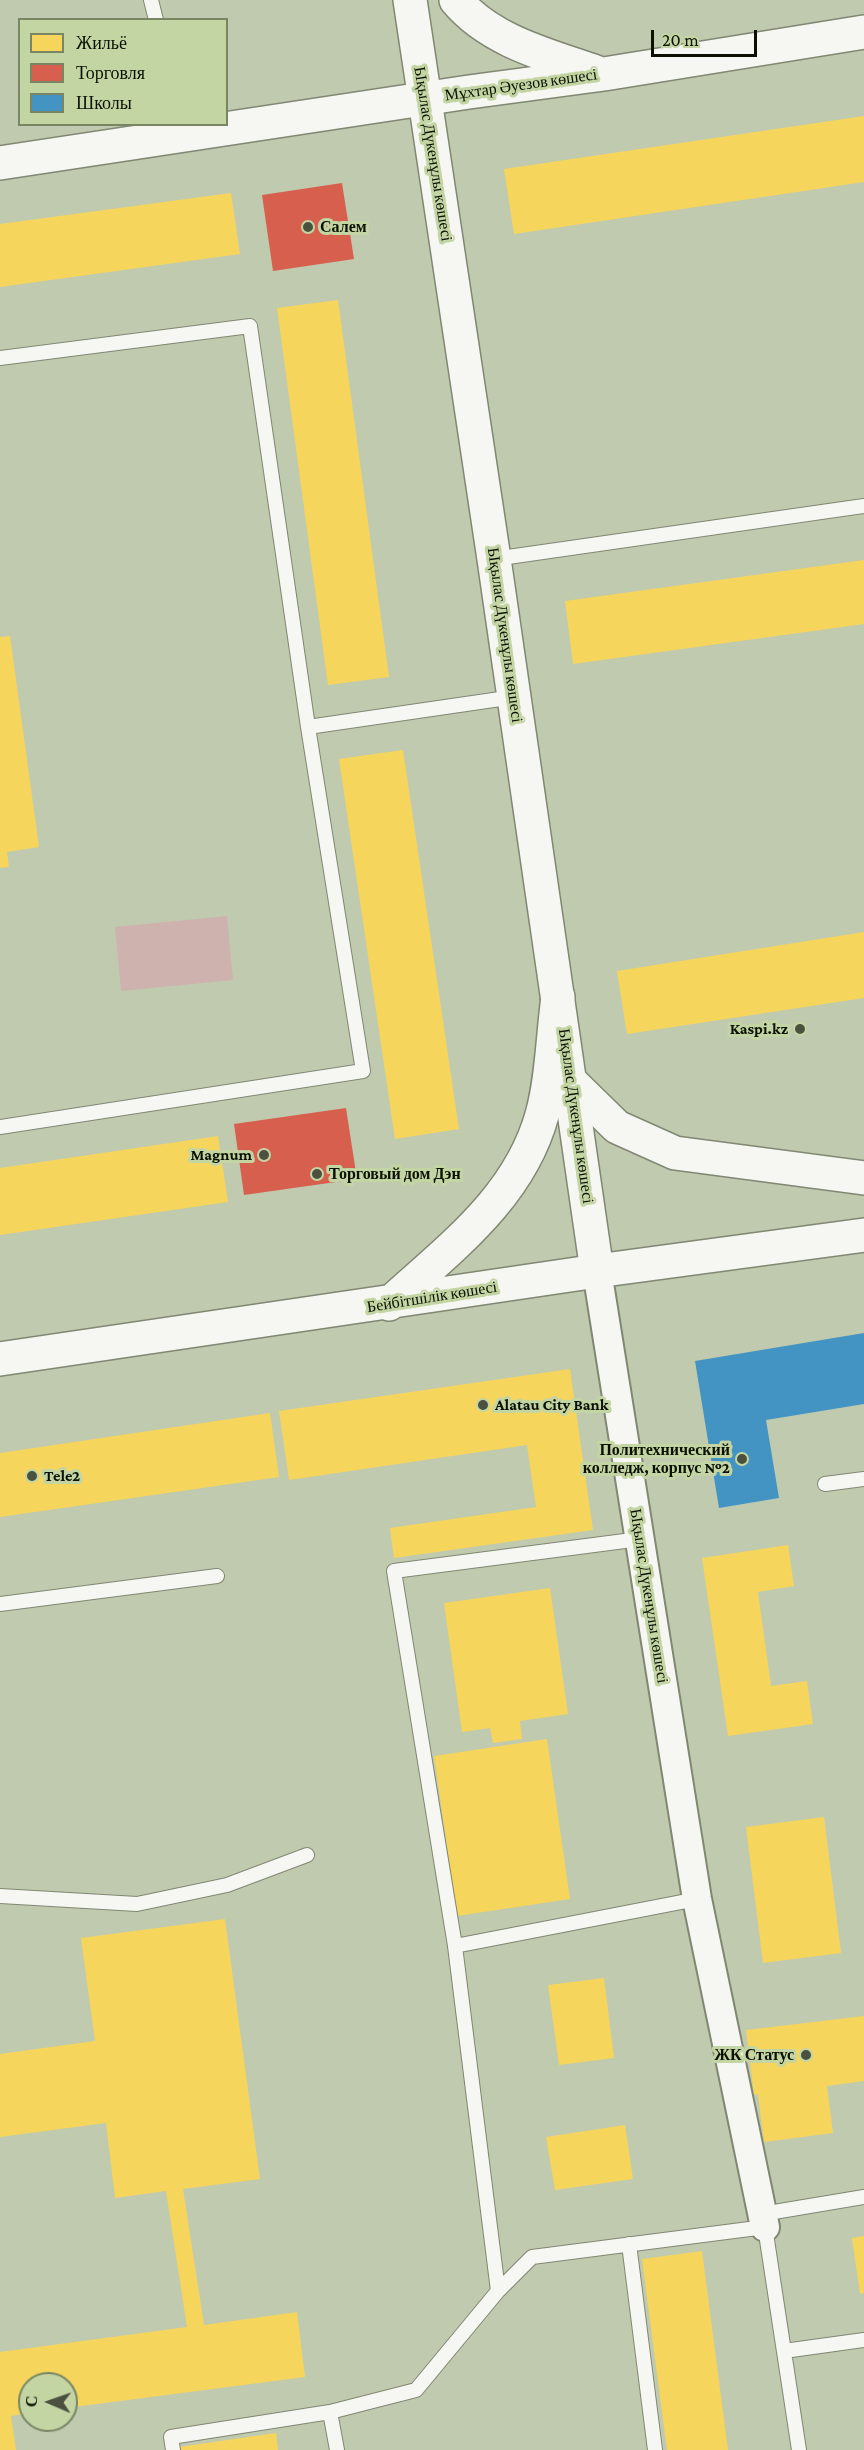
<!DOCTYPE html>
<html>
<head>
<meta charset="utf-8">
<style>
  body { margin:0 }
  #map { position:relative; width:864px; height:2450px; overflow:hidden; background:#c0caaf; font-family:"Crimson Pro",serif }
  canvas { display:block }
  .legend { position:absolute; left:18px; top:18px; width:210px; height:108px; box-sizing:border-box; background:#c4d5a4; border:2px solid #7a8663; margin:0; padding:8px 10px; list-style:none; font-size:18px; color:#0b1002 }
  .legend li { display:flex; align-items:center; gap:12px; height:30px }
  .legend b { width:30px; border:2px solid #7a8663 }
  .north { position:absolute; left:18px; top:2372px; width:60px; height:60px; box-sizing:border-box; background:#c4d5a4; border:2px solid #7a8663; border-radius:50%; rotate:272deg; font-size:16px; font-weight:700; line-height:24px; text-align:center; color:#0b1002 }
  .north::after { content:''; display:block; margin:auto; width:21px; height:27px; background:#4a513f; clip-path:polygon(50% 0,100% 100%,50% 72%,0 100%) }
  .scale { position:absolute; left:651px; top:30px; width:106px; height:27px; box-sizing:border-box; border:3px solid #0b1002; border-top:0; padding-left:8px; font-size:18px; line-height:21px; white-space:nowrap; color:#0b1002; -webkit-text-stroke:4px #c4d5a4; paint-order:stroke }
</style>
</head>
<body>
<div id="map">
<canvas width="864" height="2450"></canvas>
<ul class="legend">
<li><b style="height:16px;background:#f6d55c"></b>Жильё</li>
<li><b style="height:16px;background:#d6604d"></b>Торговля</li>
<li><b style="height:16px;background:#4393c3"></b>Школы</li>
</ul>
<div class="north">С</div>
<div class="scale">20 m</div>
</div>
<script>
const c = document.querySelector('canvas').getContext('2d');
c.lineJoin = 'round';
function paint(path, color) { c.fillStyle = color; c.fill(path, 'evenodd'); }
function trace(path, color, width, dash) { c.strokeStyle = color; c.lineWidth = width; c.lineCap = dash ? 'butt' : 'round'; c.setLineDash(dash || []); c.stroke(path); }
function label(font, color, halo, rows, align = 'center') {
  c.font = font + ' "Crimson Pro",serif'; c.lineWidth = 6; c.setLineDash([]); c.textBaseline = 'middle'; c.strokeStyle = halo; c.fillStyle = color; for (const [text, x, y, turn = 0] of rows) {
    c.save(); c.translate(x, y); c.rotate((+turn || 0) * Math.PI / 180); c.textAlign = isNaN(turn) ? turn : align; if (halo) c.strokeText(text, 0, 0); c.fillText(text, 0, 0); c.restore();
  }
}
paint(new Path2D(`
  M 227,916 L 233,980 L 121,991 L 115,927 Z`), '#ceb2ad');
paint(new Path2D(`
  M 864,116 L 864,182 L 514,234 L 504,169 Z
  M 231,193 L 240,254 L 0,287 L 0,224 Z
  M 338,300 L 389,677 L 328,685 L 277,308 Z
  M 864,560 L 864,624 L 573,664 L 565,601 Z
  M 10,636 L 39,847 L 7,852 L 9,867 L 0,868 L 0,637 Z
  M 403,750 L 459,1129 L 395,1139 L 339,759 Z
  M 864,932 L 864,998 L 627,1034 L 617,971 Z
  M 218,1136 L 228,1202 L 0,1235 L 0,1168 Z
  M 570,1369 L 593,1530 L 394,1558 L 390,1528 L 536,1507 L 527,1445 L 289,1480 L 279,1411 Z
  M 270,1413 L 279,1477 L 0,1517 L 0,1453 Z
  M 788,1545 L 794,1586 L 758,1592 L 771,1686 L 807,1681 L 813,1724 L 728,1736 L 702,1558 Z
  M 550,1588 L 568,1714 L 520,1721 L 522,1739 L 493,1743 L 490,1728 L 462,1732 L 444,1603 Z
  M 547,1739 L 570,1899 L 457,1916 L 434,1756 Z
  M 824,1817 L 841,1953 L 763,1963 L 746,1827 Z
  M 225,1919 L 260,2179 L 183,2189 L 204,2325 L 297,2312 L 305,2377 L 66,2408 L 66,2384 L 30,2384 L 30,2413 L 11,2416 L 16,2450 L 0,2450 L 0,2352 L 187,2327 L 166,2191 L 115,2198 L 106,2123 L 0,2137 L 0,2054 L 95,2041 L 81,1938 Z
  M 604,1978 L 614,2058 L 559,2065 L 548,1985 Z
  M 864,2016 L 864,2081 L 827,2086 L 833,2133 L 764,2142 L 758,2094 L 754,2095 L 746,2030 Z
  M 625,2125 L 633,2179 L 555,2190 L 546,2137 Z
  M 864,2236 L 864,2293 L 860,2294 L 852,2238 Z
  M 702,2251 L 728,2450 L 667,2450 L 642,2259 Z
  M 276,2433 L 278,2450 L 179,2450 L 179,2447 Z`), '#f6d55c');
paint(new Path2D(`
  M 342,183 L 354,259 L 273,271 L 262,195 Z
  M 346,1108 L 357,1179 L 244,1195 L 234,1124 Z`), '#d6604d');
paint(new Path2D(`
  M 864,1333 L 864,1404 L 766,1420 L 779,1498 L 719,1508 L 695,1361 Z`), '#4393c3');
const service = new Path2D(`
  M 151,0 L 156,20
  M 0,358 L 250,326 L 308,727 L 363,1071 L 0,1127
  M 494,559 L 864,506
  M 308,727 L 514,697
  M 825,1484 L 864,1479
  M 640,1539 L 394,1571 L 455,1946 L 498,2291 L 532,2257 L 765,2227 L 799,2450
  M 0,1604 L 217,1576
  M 0,1896 L 137,1904 L 227,1885 L 307,1855
  M 455,1946 L 697,1899
  M 762,2214 L 864,2197
  M 629,2244 L 655,2450
  M 784,2351 L 864,2340
  M 330,2412 L 416,2390 L 498,2291
  M 173,2450 L 171,2437 L 330,2412 L 337,2450`);
const minor = new Path2D(`
  M 597,1271 L 697,1899 L 765,2227`);
const tertiary = new Path2D(`
  M 410,0 L 494,559 L 597,1271
  M 456,0 C 490,41 547,55 596,72
  M 0,163 L 469,92 L 604,74 L 864,32`);
const secondary = new Path2D(`
  M 571,1082 L 617,1127 L 675,1153 L 864,1178
  M 389,1304 C 450,1248 519,1198 542,1115 C 552,1080 553,1033 558,997
  M 0,1359 L 597,1271 L 864,1235`);
trace(service, '#808772', 16);
trace(minor, '#808772', 32);
trace(tertiary, '#808772', 36);
trace(secondary, '#808772', 36);
trace(service, '#f6f7f3', 14);
trace(minor, '#f6f7f3', 28);
trace(tertiary, '#f6f7f3', 33);
trace(secondary, '#f6f7f3', 33);
for (const [x, y, r, color] of [
  [308,227,6,"#4a513f"],
  [800,1029,6,"#4a513f"],
  [264,1155,6,"#4a513f"],
  [317,1174,6,"#4a513f"],
  [483,1405,6,"#4a513f"],
  [742,1459,6,"#4a513f"],
  [32,1476,6,"#4a513f"],
  [806,2055,6,"#4a513f"]
]) { const dot = new Path2D(); dot.arc(x, y, r, 0, 2 * Math.PI); c.fillStyle = color; c.fill(dot); trace(dot, '#c4d5a4', 2); }
label('16px', '#0b1002', '#c4d5a4', [
  ["Мұхтар Әуезов көшесі",521,85,-8],
  ["Ықылас Дүкенұлы көшесі",433,154,81],
  ["Ықылас Дүкенұлы көшесі",505,635,82],
  ["Ықылас Дүкенұлы көшесі",576,1116,82],
  ["Бейбітшілік көшесі",432,1297,-9],
  ["Ықылас Дүкенұлы көшесі",649,1596,81]
]);
label('bold 16px', '#0b1002', '#c4d5a4', [
  ["Салем",320,227],
  ["Kaspi.kz",788,1029,"right"],
  ["Magnum",252,1155,"right"],
  ["Торговый дом Дэн",329,1174],
  ["Alatau City Bank",495,1405],
  ["Политехнический",730,1450,"right"],
  ["колледж, корпус №2",730,1468,"right"],
  ["Tele2",44,1476],
  ["ЖК Статус",794,2055,"right"]
], 'left');
</script>
</body>
</html>
